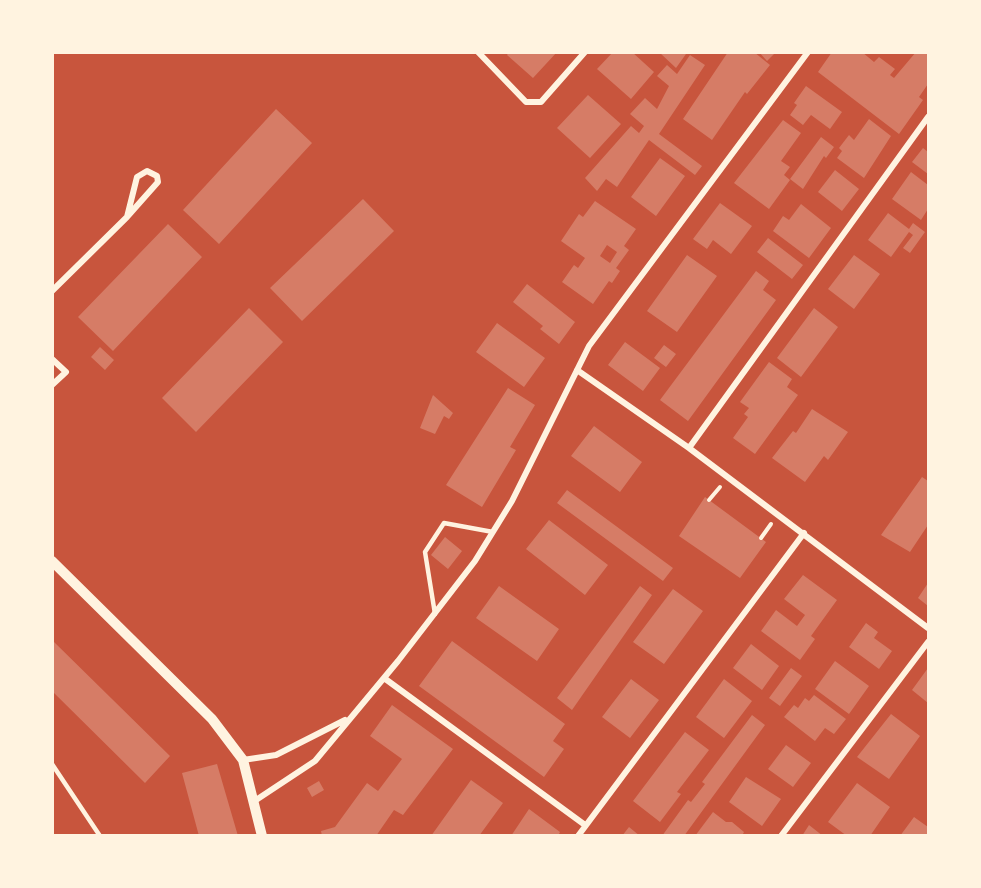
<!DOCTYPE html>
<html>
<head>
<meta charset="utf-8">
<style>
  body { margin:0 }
  #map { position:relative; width:981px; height:888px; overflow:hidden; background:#c8553d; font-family:Manrope,sans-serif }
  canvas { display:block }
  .frame { position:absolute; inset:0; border:54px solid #fff3e0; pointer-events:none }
</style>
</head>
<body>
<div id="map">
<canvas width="981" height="888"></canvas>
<div class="frame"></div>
</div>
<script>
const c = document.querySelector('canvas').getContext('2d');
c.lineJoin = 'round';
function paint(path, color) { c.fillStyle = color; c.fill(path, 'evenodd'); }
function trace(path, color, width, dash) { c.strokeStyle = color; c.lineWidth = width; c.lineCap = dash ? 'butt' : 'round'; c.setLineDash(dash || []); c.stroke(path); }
paint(new Path2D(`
  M 509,52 L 557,52 L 533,78 L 507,55 Z
  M 613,52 L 632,52 L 654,72 L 631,99 L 597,69 Z
  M 659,52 L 684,52 L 686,54 L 676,68 Z
  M 728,52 L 754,52 L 770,65 L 747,94 L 745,92 L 712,140 L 683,119 Z
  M 759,52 L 776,52 L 767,61 Z
  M 832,52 L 862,52 L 874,62 L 879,57 L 895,69 L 890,75 L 894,78 L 916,52 L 928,52 L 928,84 L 919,97 L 923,100 L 899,134 L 818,72 Z
  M 690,55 L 705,65 L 659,134 L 702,166 L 695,175 L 649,140 L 617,187 L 606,179 L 597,191 L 585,178 L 631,126 L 639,133 L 644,126 L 630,114 L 645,98 L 657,109 L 669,86 L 657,76 L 667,65 L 677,74 Z
  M 806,86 L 842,112 L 830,129 L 811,115 L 803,125 L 790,115 L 797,105 L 794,103 Z
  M 588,95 L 621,124 L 590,158 L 557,128 Z
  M 276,109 L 312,143 L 219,244 L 183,210 Z
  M 869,119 L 891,136 L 864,178 L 837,158 L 842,151 L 839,148 L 849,135 L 854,140 Z
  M 783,120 L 801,133 L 781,161 L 790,167 L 784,175 L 790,180 L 769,209 L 734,183 Z
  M 821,137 L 834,147 L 826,158 L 824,156 L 803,189 L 790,179 Z
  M 923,148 L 928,152 L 928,174 L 912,162 Z
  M 660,158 L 685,176 L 656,216 L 631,197 Z
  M 835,170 L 859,189 L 842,211 L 818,192 Z
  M 911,172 L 928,185 L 928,209 L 921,220 L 892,199 Z
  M 363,199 L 394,231 L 302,321 L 270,288 Z
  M 595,201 L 636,229 L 624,246 L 629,250 L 616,268 L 620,271 L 612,283 L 609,281 L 593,304 L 562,282 L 574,265 L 578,268 L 585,258 L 561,241 L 579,214 L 583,217 ZM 607,245 L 617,252 L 610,263 L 600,256 Z
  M 720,203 L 752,226 L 731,254 L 713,240 L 707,249 L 693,239 Z
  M 801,204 L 831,228 L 809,258 L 773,231 L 783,216 L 789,220 Z
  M 888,213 L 909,229 L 913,223 L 925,232 L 910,253 L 903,248 L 913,235 L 909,232 L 891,257 L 868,240 Z
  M 168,224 L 202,257 L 113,351 L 78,317 Z
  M 768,238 L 803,265 L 792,279 L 757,252 Z
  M 687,255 L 717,276 L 677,332 L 647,311 Z
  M 854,255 L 880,274 L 854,309 L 828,289 Z
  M 756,271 L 769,281 L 763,290 L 776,300 L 688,421 L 660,400 Z
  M 527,284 L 575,322 L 559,344 L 540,329 L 543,326 L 513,302 Z
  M 249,308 L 283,342 L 196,432 L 162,398 Z
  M 814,308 L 838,327 L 801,377 L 777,358 Z
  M 497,323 L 545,358 L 524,387 L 476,352 Z
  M 625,342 L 660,368 L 643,391 L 608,365 Z
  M 664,345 L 676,354 L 666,367 L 654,358 Z
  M 100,347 L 114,360 L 105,370 L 91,357 Z
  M 769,362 L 792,379 L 787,387 L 798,395 L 755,454 L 733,438 L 748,417 L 744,414 L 749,408 L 740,402 Z
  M 508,388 L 535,405 L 510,447 L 516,450 L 482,507 L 446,485 Z
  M 433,395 L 453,413 L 449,419 L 444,416 L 435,434 L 420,428 Z
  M 812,409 L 848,432 L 828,460 L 824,456 L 805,482 L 772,458 L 793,431 L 796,433 Z
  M 594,426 L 642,462 L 620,492 L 571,456 Z
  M 922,477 L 928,481 L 928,525 L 910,552 L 881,535 Z
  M 567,490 L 673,568 L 663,581 L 557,503 Z
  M 705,497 L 766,542 L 740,578 L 679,536 Z
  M 549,520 L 608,565 L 585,595 L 526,549 Z
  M 445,537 L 462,551 L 448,569 L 431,555 Z
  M 803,575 L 837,600 L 811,636 L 815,639 L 800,660 L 761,631 L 776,610 L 797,626 L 805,615 L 784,599 Z
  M 928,583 L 928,606 L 918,598 Z
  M 499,586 L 559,629 L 537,661 L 476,618 Z
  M 640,586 L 652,595 L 572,710 L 557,698 Z
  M 673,589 L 703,611 L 664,664 L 633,642 Z
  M 866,623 L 878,632 L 874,638 L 892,651 L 879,669 L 849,647 Z
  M 52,640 L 170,756 L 145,783 L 52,691 Z
  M 452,641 L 565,724 L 553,741 L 564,749 L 544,777 L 419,686 Z
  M 751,644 L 779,666 L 762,690 L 733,668 Z
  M 835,661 L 869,686 L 849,714 L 815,689 Z
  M 791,668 L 802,676 L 780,706 L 769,698 Z
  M 928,668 L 928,703 L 912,690 Z
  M 631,679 L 659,700 L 630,738 L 602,717 Z
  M 724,679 L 752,701 L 724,738 L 696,717 Z
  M 814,695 L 846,719 L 834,734 L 825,728 L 815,741 L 784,717 L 794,705 L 798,708 L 805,698 L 809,701 Z
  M 392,705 L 453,749 L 403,815 L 394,810 L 376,836 L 322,836 L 321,831 L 335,827 L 367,783 L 378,791 L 402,759 L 370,736 Z
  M 891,714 L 920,736 L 889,779 L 857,757 Z
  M 752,715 L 765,725 L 684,836 L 662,836 L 688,800 L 691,802 L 705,784 L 702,782 Z
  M 685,732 L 709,750 L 677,792 L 681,794 L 660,822 L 633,801 Z
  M 786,745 L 811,763 L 793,787 L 768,769 Z
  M 217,764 L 238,836 L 199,836 L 182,773 Z
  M 746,777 L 781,799 L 762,826 L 729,802 Z
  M 471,780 L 503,803 L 479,836 L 431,836 Z
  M 319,781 L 324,790 L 312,797 L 307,788 Z
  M 857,783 L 890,807 L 870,836 L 847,836 L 828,822 Z
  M 529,809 L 560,832 L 558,836 L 511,836 Z
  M 713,812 L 726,822 L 732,822 L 744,832 L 742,836 L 695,836 Z
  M 914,817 L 928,827 L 928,836 L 900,836 Z
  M 809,825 L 823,836 L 802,836 Z
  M 629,827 L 640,836 L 622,836 Z`), '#d67c66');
trace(new Path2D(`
  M 709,500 L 720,487
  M 761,538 L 771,524`), '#fff3e0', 4);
trace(new Path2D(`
  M 435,614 L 425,552 L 444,523 L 493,532
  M 52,764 L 100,836`), '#fff3e0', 4.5);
trace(new Path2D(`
  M 478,52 L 526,102 L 541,102 L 585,52
  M 147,171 L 157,176 L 158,182 L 127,217 L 137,177 Z
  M 52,291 L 127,217
  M 52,359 L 66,372 L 52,385
  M 577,370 L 689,448 L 928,628
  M 689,448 L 928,117
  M 384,678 L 585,825
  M 243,760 L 276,755 L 345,720
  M 253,802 L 315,761 L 398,661 L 475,561 L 512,501 L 589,346 L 808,52
  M 578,836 L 804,533
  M 781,836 L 928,642`), '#fff3e0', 6);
trace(new Path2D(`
  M 52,561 L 212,719 L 243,760 L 262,836`), '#fff3e0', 10);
</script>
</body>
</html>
